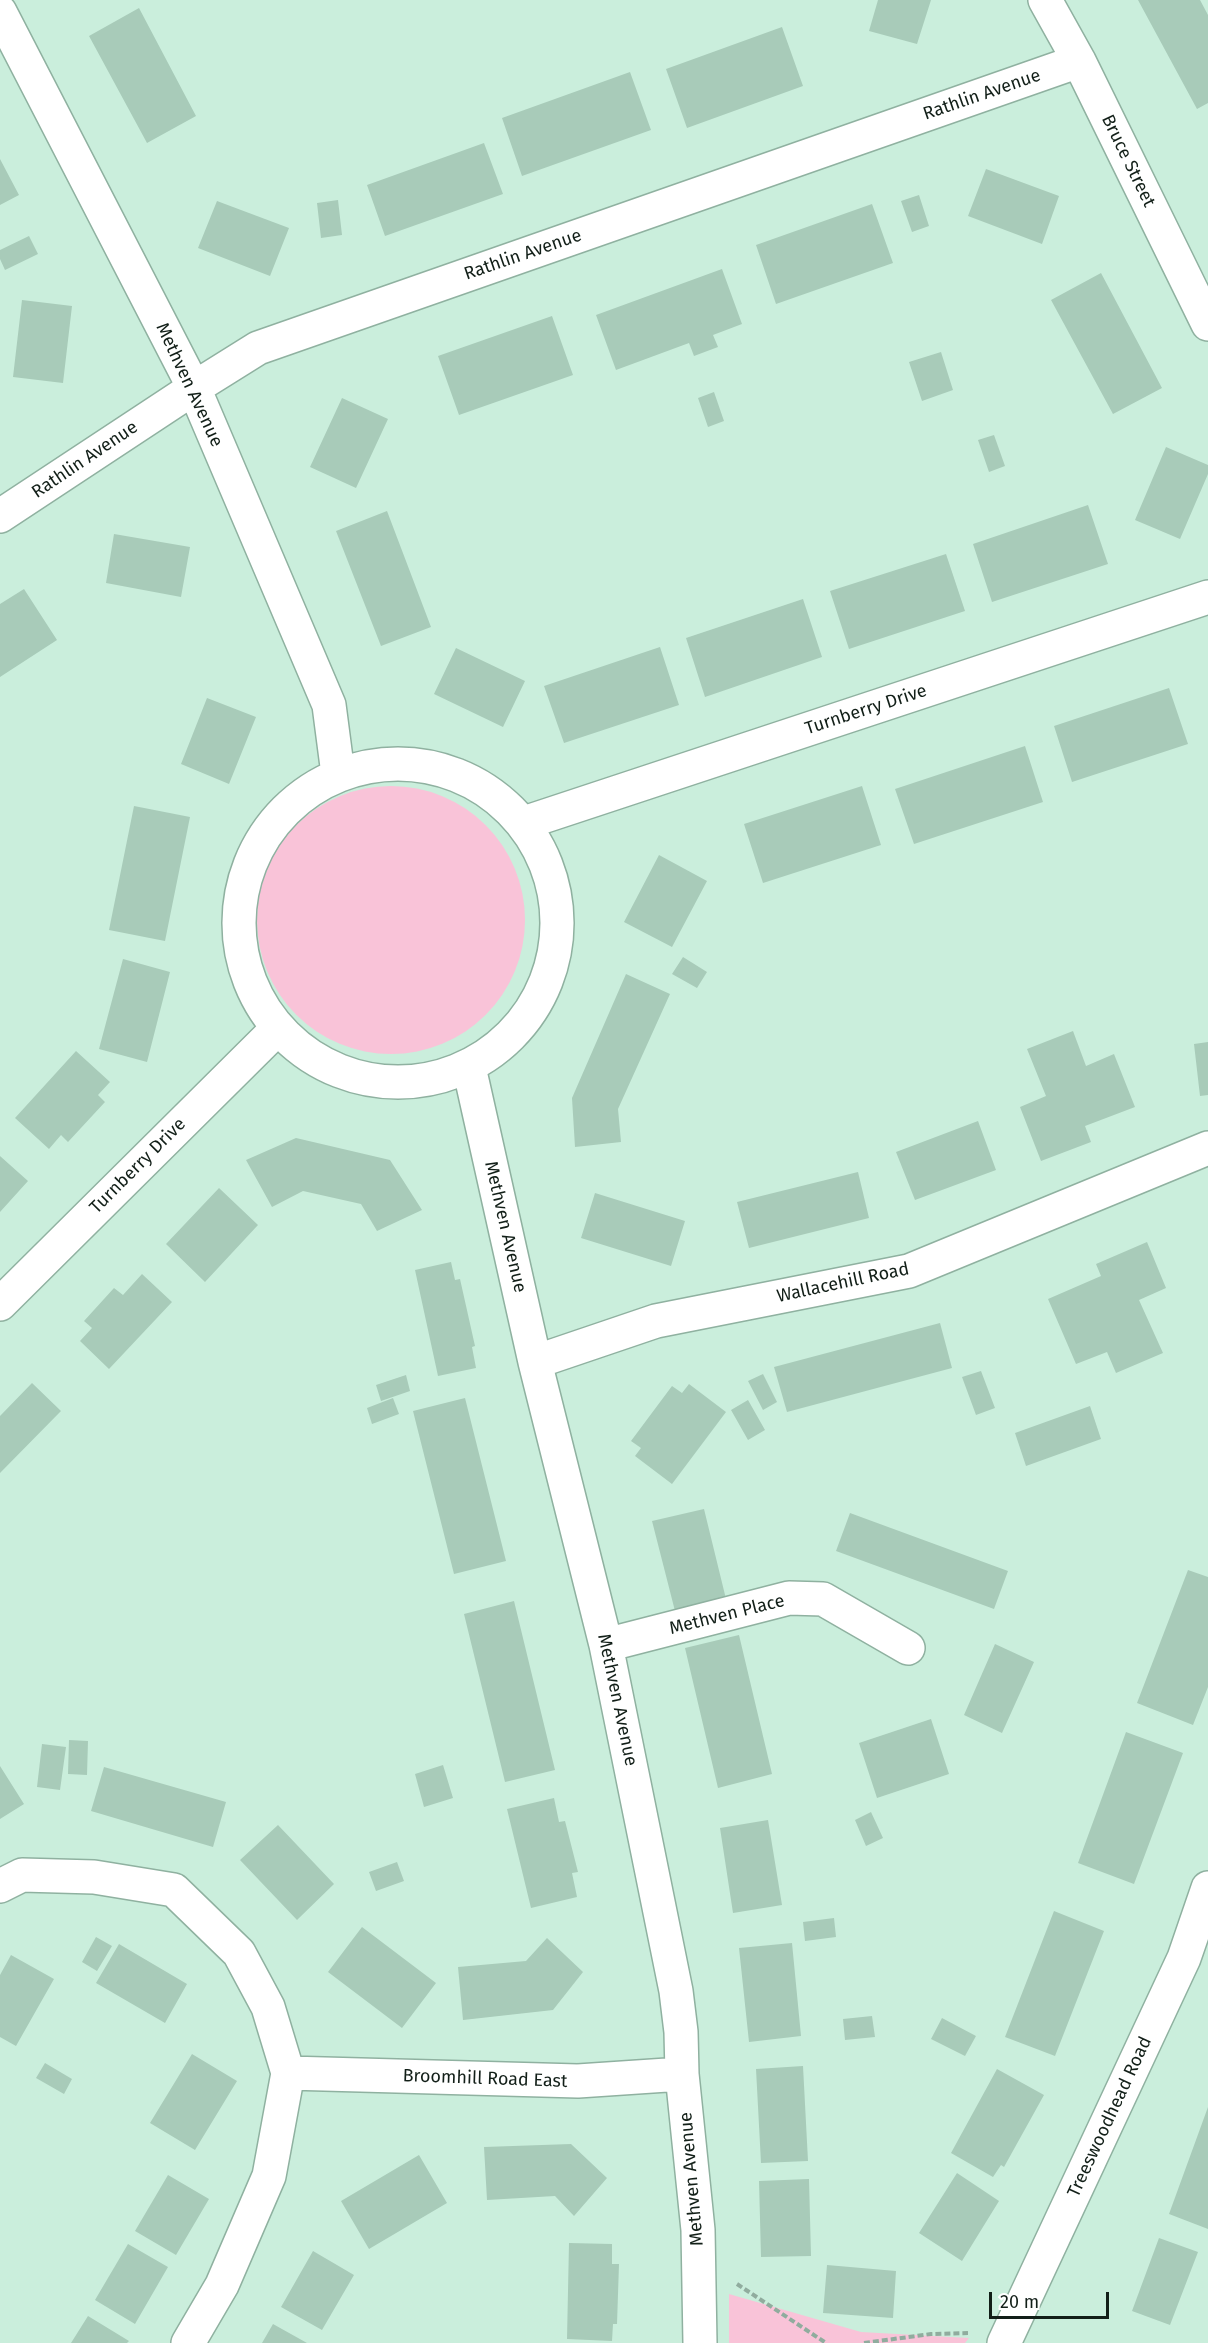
<!DOCTYPE html>
<html>
<head>
<meta charset="utf-8">
<style>
  body { margin:0 }
  #map { position:relative; width:1208px; height:2343px; overflow:hidden; background:#caeedc; font-family:"Fira Sans",sans-serif }
  canvas { display:block }
  .scale { position:absolute; left:989px; top:2292px; width:120px; height:27px; box-sizing:border-box; border:3px solid #121f18; border-top:0; padding-left:8px; font-size:18px; line-height:21px; white-space:nowrap; color:#121f18; -webkit-text-stroke:4px #fff; paint-order:stroke }
</style>
</head>
<body>
<div id="map">
<canvas width="1208" height="2343"></canvas>
<div class="scale">20 m</div>
</div>
<script>
const c = document.querySelector('canvas').getContext('2d');
c.lineJoin = 'round';
function paint(path, color) { c.fillStyle = color; c.fill(path, 'evenodd'); }
function trace(path, color, width, dash) { c.strokeStyle = color; c.lineWidth = width; c.lineCap = dash ? 'butt' : 'round'; c.setLineDash(dash || []); c.stroke(path); }
function label(font, color, halo, rows, align = 'center') {
  c.font = font + ' "Fira Sans",sans-serif'; c.lineWidth = 4.5; c.setLineDash([]); c.textBaseline = 'middle'; c.strokeStyle = halo; c.fillStyle = color; for (const [text, x, y, turn = 0] of rows) {
    c.save(); c.translate(x, y); c.rotate((+turn || 0) * Math.PI / 180); c.textAlign = isNaN(turn) ? turn : align; if (halo) c.strokeText(text, 0, 0); c.fillText(text, 0, 0); c.restore();
  }
}
paint(new Path2D(`
  M257 920a134 134 0 1 1 268 0a134 134 0 1 1-268 0Z
  M 729,2294 L 861,2332 L 969,2338 L 965,2343 L 729,2343 Z`), '#f9c3d8');
paint(new Path2D(`
  M 878,0 L 931,0 L 917,44 L 869,31 Z
  M 1138,0 L 1200,0 L 1208,15 L 1208,103 L 1197,109 Z
  M 139,8 L 196,116 L 147,143 L 89,36 Z
  M 782,27 L 803,86 L 687,128 L 666,69 Z
  M 630,72 L 651,130 L 522,176 L 502,118 Z
  M 484,143 L 503,194 L 385,236 L 367,185 Z
  M 0,159 L 19,195 L 0,205 Z
  M 986,169 L 1059,196 L 1042,244 L 968,216 Z
  M 919,195 L 929,226 L 912,232 L 901,201 Z
  M 338,200 L 342,235 L 321,238 L 317,203 Z
  M 217,201 L 289,228 L 270,276 L 198,248 Z
  M 872,204 L 893,263 L 776,304 L 756,245 Z
  M 29,236 L 38,254 L 5,270 L 0,259 L 0,250 Z
  M 722,269 L 742,324 L 713,335 L 718,347 L 694,356 L 689,343 L 616,370 L 596,315 Z
  M 1101,273 L 1162,388 L 1113,414 L 1051,300 Z
  M 22,300 L 72,306 L 63,383 L 13,377 Z
  M 552,316 L 573,375 L 459,415 L 438,356 Z
  M 941,352 L 953,390 L 922,401 L 909,362 Z
  M 714,392 L 724,421 L 708,427 L 698,398 Z
  M 342,398 L 388,419 L 356,488 L 310,467 Z
  M 994,435 L 1005,466 L 989,472 L 978,440 Z
  M 1166,447 L 1208,465 L 1208,474 L 1180,539 L 1135,520 Z
  M 1088,505 L 1108,564 L 992,602 L 973,544 Z
  M 387,511 L 431,627 L 381,646 L 336,531 Z
  M 114,534 L 190,547 L 181,597 L 106,583 Z
  M 946,554 L 965,611 L 849,649 L 830,591 Z
  M 24,589 L 57,640 L 0,677 L 0,604 Z
  M 803,599 L 822,657 L 705,697 L 686,638 Z
  M 660,647 L 679,705 L 564,743 L 544,686 Z
  M 456,648 L 525,681 L 503,727 L 434,694 Z
  M 1169,688 L 1188,744 L 1072,782 L 1054,726 Z
  M 207,698 L 256,717 L 229,784 L 181,764 Z
  M 1025,746 L 1043,802 L 914,844 L 895,789 Z
  M 862,786 L 881,845 L 763,883 L 744,824 Z
  M 134,806 L 190,817 L 165,941 L 109,930 Z
  M 659,855 L 707,881 L 672,947 L 624,922 Z
  M 683,957 L 707,972 L 697,988 L 672,974 Z
  M 123,959 L 170,972 L 147,1062 L 99,1049 Z
  M 626,974 L 670,994 L 618,1109 L 621,1142 L 575,1147 L 572,1098 Z
  M 1073,1031 L 1086,1066 L 1114,1054 L 1135,1107 L 1085,1126 L 1091,1142 L 1041,1161 L 1020,1107 L 1046,1096 L 1027,1049 Z
  M 1208,1042 L 1208,1095 L 1200,1096 L 1194,1044 Z
  M 76,1051 L 110,1082 L 98,1095 L 105,1102 L 68,1142 L 61,1135 L 49,1149 L 15,1118 Z
  M 978,1121 L 996,1170 L 915,1200 L 896,1152 Z
  M 296,1138 L 390,1160 L 422,1210 L 377,1231 L 361,1204 L 303,1191 L 272,1207 L 246,1160 Z
  M 0,1156 L 28,1181 L 0,1212 Z
  M 858,1172 L 869,1218 L 749,1248 L 737,1202 Z
  M 219,1188 L 258,1225 L 205,1282 L 166,1244 Z
  M 595,1193 L 685,1221 L 671,1266 L 581,1238 Z
  M 1147,1242 L 1166,1288 L 1139,1300 L 1163,1353 L 1116,1373 L 1107,1352 L 1076,1364 L 1048,1299 L 1101,1276 L 1096,1264 Z
  M 451,1262 L 455,1280 L 460,1279 L 475,1346 L 472,1347 L 476,1368 L 438,1376 L 415,1270 Z
  M 142,1274 L 172,1302 L 109,1369 L 80,1341 L 92,1328 L 84,1321 L 114,1288 L 123,1295 Z
  M 940,1323 L 952,1368 L 787,1412 L 774,1367 Z
  M 981,1371 L 995,1408 L 976,1415 L 962,1377 Z
  M 763,1374 L 777,1402 L 763,1410 L 748,1381 Z
  M 406,1375 L 410,1391 L 381,1401 L 376,1385 Z
  M 32,1383 L 61,1411 L 0,1473 L 0,1416 Z
  M 689,1384 L 726,1412 L 672,1484 L 635,1456 L 641,1448 L 631,1441 L 672,1386 L 682,1393 Z
  M 393,1398 L 399,1414 L 372,1424 L 367,1408 Z
  M 465,1398 L 506,1561 L 454,1574 L 413,1411 Z
  M 748,1400 L 765,1430 L 748,1440 L 731,1410 Z
  M 1090,1406 L 1101,1439 L 1026,1466 L 1015,1433 Z
  M 704,1509 L 726,1599 L 675,1611 L 652,1521 Z
  M 850,1513 L 1008,1571 L 994,1609 L 836,1551 Z
  M 1188,1570 L 1208,1577 L 1208,1687 L 1193,1725 L 1137,1703 Z
  M 514,1601 L 555,1770 L 505,1782 L 464,1614 Z
  M 739,1635 L 772,1774 L 718,1788 L 685,1648 Z
  M 995,1644 L 1034,1662 L 1002,1733 L 964,1715 Z
  M 931,1719 L 949,1774 L 877,1798 L 859,1743 Z
  M 1126,1732 L 1183,1753 L 1134,1884 L 1078,1863 Z
  M 69,1740 L 88,1741 L 87,1775 L 68,1774 Z
  M 42,1744 L 66,1747 L 60,1790 L 37,1787 Z
  M 443,1765 L 453,1798 L 424,1807 L 415,1774 Z
  M 0,1766 L 24,1804 L 0,1819 Z
  M 104,1767 L 226,1802 L 213,1847 L 91,1811 Z
  M 554,1798 L 559,1822 L 565,1821 L 578,1872 L 572,1873 L 577,1897 L 531,1908 L 507,1809 Z
  M 871,1812 L 883,1838 L 866,1846 L 855,1820 Z
  M 768,1820 L 782,1905 L 733,1913 L 720,1828 Z
  M 278,1825 L 334,1884 L 297,1920 L 240,1860 Z
  M 397,1862 L 404,1881 L 376,1891 L 369,1872 Z
  M 1054,1911 L 1104,1931 L 1055,2056 L 1005,2037 Z
  M 834,1918 L 836,1937 L 805,1941 L 803,1922 Z
  M 362,1927 L 436,1983 L 402,2028 L 328,1972 Z
  M 96,1937 L 112,1946 L 97,1971 L 82,1962 Z
  M 547,1938 L 583,1972 L 553,2010 L 463,2020 L 458,1967 L 526,1961 Z
  M 792,1943 L 801,2036 L 749,2042 L 739,1948 Z
  M 119,1944 L 187,1984 L 165,2023 L 96,1983 Z
  M 11,1955 L 54,1979 L 16,2046 L 0,2037 L 0,1975 Z
  M 872,2016 L 875,2037 L 845,2040 L 843,2019 Z
  M 942,2018 L 976,2036 L 965,2056 L 931,2039 Z
  M 192,2054 L 237,2081 L 195,2150 L 150,2123 Z
  M 45,2063 L 72,2079 L 64,2094 L 36,2078 Z
  M 803,2066 L 808,2161 L 761,2163 L 756,2069 Z
  M 997,2069 L 1044,2095 L 1004,2167 L 1001,2165 L 993,2177 L 951,2153 Z
  M 1208,2107 L 1208,2229 L 1169,2214 Z
  M 571,2144 L 607,2178 L 574,2216 L 555,2196 L 487,2200 L 484,2147 Z
  M 419,2155 L 447,2203 L 369,2249 L 341,2201 Z
  M 957,2173 L 999,2201 L 962,2261 L 919,2233 Z
  M 168,2175 L 209,2199 L 176,2255 L 135,2231 Z
  M 809,2179 L 811,2256 L 761,2257 L 759,2181 Z
  M 1159,2238 L 1198,2252 L 1170,2325 L 1132,2311 Z
  M 569,2243 L 612,2244 L 612,2264 L 619,2264 L 617,2324 L 613,2324 L 612,2341 L 567,2339 Z
  M 128,2244 L 168,2267 L 135,2324 L 95,2300 Z
  M 313,2251 L 354,2275 L 322,2330 L 281,2307 Z
  M 827,2265 L 896,2271 L 893,2318 L 823,2313 Z
  M 88,2316 L 129,2341 L 127,2343 L 71,2343 Z
  M 273,2324 L 307,2343 L 262,2343 Z`), '#a8cbb9');
const street = new Path2D(`
  M 1045,0 L 1079,61 L 1208,324
  M 0,12 L 194,388 L 329,705 L 338,774
  M 0,516 L 194,388 L 258,348 L 1079,61
  M239 923a159 159 0 1 1 318 0a159 159 0 1 1-318 0Z
  M 524,823 L 1208,597
  M 469,1067 L 535,1362 L 606,1645 L 676,1991 L 681,2032 L 682,2074 L 698,2230 L 700,2343
  M 0,1304 L 277,1029
  M 535,1362 L 656,1321 L 909,1271 L 1208,1148
  M 606,1645 L 789,1598 L 823,1599 L 908,1648
  M 0,1886 L 22,1875 L 94,1877 L 174,1890 L 239,1953 L 268,2007 L 288,2073 L 269,2176 L 222,2285 L 188,2343
  M 288,2073 L 578,2081 L 682,2074
  M 1004,2343 L 1184,1958 L 1208,1888`);
trace(street, '#8fb1a0', 36);
trace(new Path2D(`
  M 737,2284 L 826,2343
  M 864,2343 L 931,2334 L 968,2333`), '#90ac9e', 4, [6, 3]);
trace(street, '#fff', 33);
label('18px', '#121f18', '#fff', [
  ["Rathlin Avenue",982,95,-19],
  ["Bruce Street",1128,161,64],
  ["Rathlin Avenue",523,255,-19],
  ["Methven Avenue",189,385,65],
  ["Rathlin Avenue",85,460,-34],
  ["Turnberry Drive",866,710,-18],
  ["Turnberry Drive",138,1166,-45],
  ["Methven Avenue",505,1227,77],
  ["Wallacehill Road",843,1283,-12],
  ["Methven Place",727,1615,-14],
  ["Methven Avenue",617,1700,78],
  ["Broomhill Road East",485,2079,2],
  ["Treeswoodhead Road",1110,2117,-65],
  ["Methven Avenue",692,2179,-95]
]);
</script>
</body>
</html>
